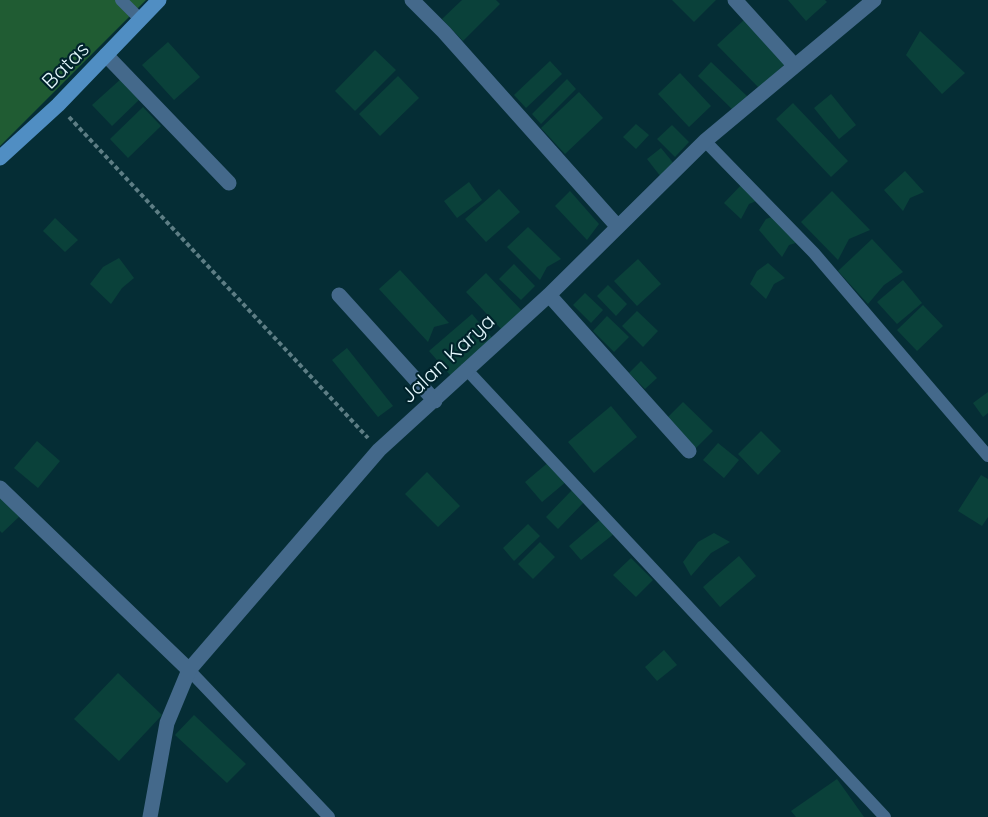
<!DOCTYPE html>
<html>
<head>
<meta charset="utf-8">
<style>
  body { margin:0 }
  canvas { display:block; background:#052d35 }
</style>
</head>
<body>
<canvas width="988" height="817"></canvas>
<script>
const c = document.querySelector('canvas').getContext('2d');
c.lineJoin = 'round';
function paint(path, color) { c.fillStyle = color; c.fill(path, 'evenodd'); }
function trace(path, color, width, dash) { c.strokeStyle = color; c.lineWidth = width; c.lineCap = dash ? 'butt' : 'round'; c.setLineDash(dash || []); c.stroke(path); }
function label(font, color, halo, rows, align = 'center') {
  c.font = font + ' Quicksand,sans-serif'; c.lineWidth = 4.5; c.setLineDash([]); c.textBaseline = 'middle'; c.strokeStyle = halo; c.fillStyle = color; for (const [text, x, y, turn = 0] of rows) {
    c.save(); c.translate(x, y); c.rotate((+turn || 0) * Math.PI / 180); c.textAlign = isNaN(turn) ? turn : align; if (halo) c.strokeText(text, 0, 0); c.fillText(text, 0, 0); c.restore();
  }
}
paint(new Path2D(`
  M 0,0 L 146,0 L 0,146 Z`), '#205c33');
paint(new Path2D(`
  M 462,0 L 496,0 L 500,4 L 463,41 L 442,19 Z
  M 672,0 L 716,0 L 694,22 Z
  M 788,0 L 825,0 L 827,2 L 806,21 Z
  M 744,20 L 786,63 L 759,88 L 717,45 Z
  M 920,31 L 965,73 L 942,94 L 906,55 Z
  M 168,42 L 200,77 L 174,100 L 142,65 Z
  M 375,50 L 396,70 L 355,111 L 335,91 Z
  M 550,61 L 562,74 L 526,108 L 514,95 Z
  M 711,62 L 748,97 L 734,111 L 698,76 Z
  M 680,73 L 711,106 L 689,127 L 658,94 Z
  M 398,76 L 419,98 L 380,136 L 359,114 Z
  M 122,78 L 141,98 L 112,126 L 92,105 Z
  M 567,79 L 576,89 L 541,124 L 532,114 Z
  M 579,92 L 603,118 L 565,154 L 541,128 Z
  M 831,94 L 856,125 L 839,139 L 814,108 Z
  M 793,103 L 848,161 L 831,177 L 776,119 Z
  M 143,107 L 161,126 L 128,158 L 110,139 Z
  M 636,124 L 649,135 L 636,149 L 623,137 Z
  M 672,125 L 689,142 L 675,157 L 657,139 Z
  M 661,148 L 675,165 L 661,177 L 647,159 Z
  M 905,171 L 924,192 L 910,198 L 903,211 L 884,190 Z
  M 469,182 L 482,200 L 457,218 L 444,201 Z
  M 744,182 L 761,199 L 749,204 L 741,219 L 724,203 Z
  M 499,189 L 520,212 L 486,242 L 465,219 Z
  M 570,191 L 599,224 L 587,240 L 555,206 Z
  M 832,191 L 870,230 L 849,239 L 838,260 L 801,222 Z
  M 777,215 L 799,242 L 789,245 L 782,257 L 759,230 L 766,219 Z
  M 55,218 L 78,240 L 65,252 L 43,231 Z
  M 528,227 L 561,259 L 547,267 L 540,280 L 507,247 Z
  M 872,239 L 903,272 L 884,285 L 868,304 L 838,271 Z
  M 119,258 L 134,278 L 122,288 L 111,304 L 90,284 L 103,267 Z
  M 638,259 L 661,284 L 637,306 L 614,281 Z
  M 768,263 L 785,278 L 774,284 L 766,299 L 750,284 L 757,271 Z
  M 514,264 L 535,286 L 521,300 L 499,279 Z
  M 400,270 L 449,323 L 434,327 L 428,342 L 379,289 Z
  M 486,273 L 523,312 L 503,331 L 466,292 Z
  M 903,280 L 922,303 L 897,324 L 877,302 Z
  M 608,285 L 627,304 L 616,316 L 597,296 Z
  M 585,293 L 603,310 L 591,323 L 573,305 Z
  M 923,305 L 943,326 L 917,351 L 897,330 Z
  M 637,311 L 658,331 L 643,347 L 622,326 Z
  M 472,314 L 493,339 L 451,376 L 429,351 Z
  M 607,316 L 629,337 L 614,352 L 593,331 Z
  M 347,348 L 393,406 L 378,417 L 332,360 Z
  M 641,361 L 657,378 L 645,389 L 629,373 Z
  M 988,392 L 988,413 L 983,417 L 973,403 Z
  M 683,402 L 713,431 L 696,448 L 667,418 Z
  M 611,406 L 637,437 L 594,473 L 568,442 Z
  M 761,431 L 781,451 L 758,475 L 738,454 Z
  M 37,441 L 60,461 L 38,488 L 14,468 Z
  M 718,443 L 739,460 L 724,478 L 703,460 Z
  M 550,461 L 567,481 L 542,502 L 525,482 Z
  M 427,472 L 460,506 L 438,527 L 405,494 Z
  M 981,475 L 988,479 L 988,517 L 982,526 L 958,511 Z
  M 573,489 L 585,501 L 558,529 L 546,517 Z
  M 0,492 L 22,514 L 2,533 L 0,531 Z
  M 602,518 L 615,533 L 581,560 L 569,546 Z
  M 528,524 L 540,536 L 514,561 L 503,548 Z
  M 714,533 L 730,542 L 711,553 L 691,576 L 683,562 L 698,542 Z
  M 540,542 L 555,557 L 533,579 L 518,564 Z
  M 739,556 L 756,576 L 720,607 L 703,587 Z
  M 631,558 L 653,580 L 636,597 L 613,575 Z
  M 664,650 L 677,665 L 657,681 L 645,667 Z
  M 118,673 L 162,715 L 119,761 L 74,719 Z
  M 194,715 L 246,764 L 227,783 L 175,735 Z
  M 837,779 L 864,817 L 796,817 L 791,811 Z`), '#0a413a');
trace(new Path2D(`
  M 69,117 L 368,438`), '#5e7e85', 4, [4.5, 3]);
trace(new Path2D(`
  M 121,0 L 140,19
  M 705,141 L 814,253 L 988,456
  M 466,369 L 885,817
  M 189,670 L 329,817`), '#44698b', 12);
trace(new Path2D(`
  M 412,0 L 444,32 L 618,227
  M 735,0 L 794,65
  M 106,55 L 229,183
  M 339,295 L 435,401
  M 549,295 L 689,451
  M 0,488 L 189,670
  M 150,817 L 167,723 L 189,670 L 379,450 L 549,295 L 705,141 L 874,0`), '#44698b', 15);
trace(new Path2D(`
  M 0,158 L 58,105 L 159,0`), '#508ec3', 15);
label('21px', '#e3f7fc', '#00232b', [
  ["Batas",66,66,-45],
  ["Jalan Karya",448,359,-43]
]);
</script>
</body>
</html>
